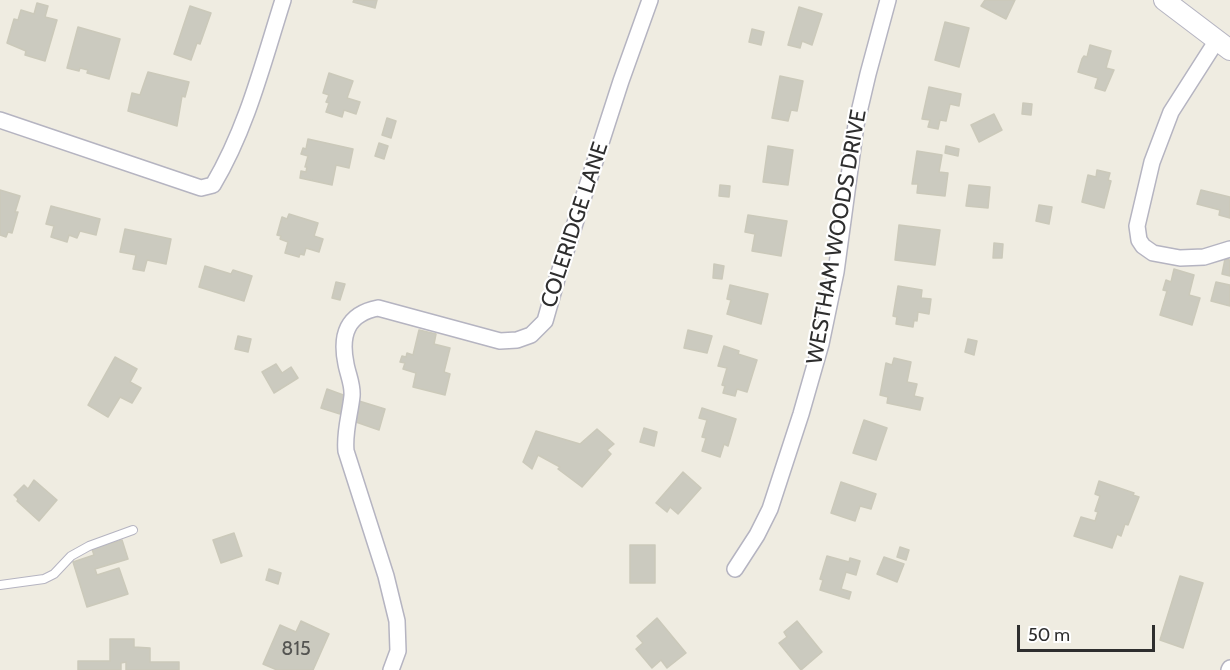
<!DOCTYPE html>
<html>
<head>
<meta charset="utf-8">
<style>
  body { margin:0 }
  #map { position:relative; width:1230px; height:670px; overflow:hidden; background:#efece1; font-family:Cabin,sans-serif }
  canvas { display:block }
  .scale { position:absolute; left:1017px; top:625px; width:138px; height:27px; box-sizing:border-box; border:3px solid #2e2e2e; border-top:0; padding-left:8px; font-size:18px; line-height:21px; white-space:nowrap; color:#2e2e2e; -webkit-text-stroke:4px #fff; paint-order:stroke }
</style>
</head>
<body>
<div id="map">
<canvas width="1230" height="670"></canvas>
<div class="scale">50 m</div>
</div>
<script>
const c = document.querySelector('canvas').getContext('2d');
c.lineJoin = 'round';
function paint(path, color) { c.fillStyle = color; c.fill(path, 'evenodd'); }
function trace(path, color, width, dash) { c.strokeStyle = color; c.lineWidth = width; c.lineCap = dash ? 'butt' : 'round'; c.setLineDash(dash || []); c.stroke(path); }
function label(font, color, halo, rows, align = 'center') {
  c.font = font + ' Cabin,sans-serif'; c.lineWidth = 4.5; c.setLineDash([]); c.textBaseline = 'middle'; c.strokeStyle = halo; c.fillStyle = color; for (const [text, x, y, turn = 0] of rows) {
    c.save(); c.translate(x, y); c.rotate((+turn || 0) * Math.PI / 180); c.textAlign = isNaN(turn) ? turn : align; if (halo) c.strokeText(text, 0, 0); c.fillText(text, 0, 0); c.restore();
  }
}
const building = new Path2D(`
  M 354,0 L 377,0 L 375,8 L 353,2 Z
  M 985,0 L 1015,0 L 1006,19 L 981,6 Z
  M 37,3 L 48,6 L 45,17 L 57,20 L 45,61 L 25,55 L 26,51 L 7,43 L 14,19 L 18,20 L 21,10 L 34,14 Z
  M 190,6 L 211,13 L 200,44 L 197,43 L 191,60 L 174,54 Z
  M 799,7 L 822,14 L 812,45 L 802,41 L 800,48 L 788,45 Z
  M 945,22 L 969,28 L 959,67 L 935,60 Z
  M 78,27 L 120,39 L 109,79 L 87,73 L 88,70 L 80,68 L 79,71 L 67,68 Z
  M 752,29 L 764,32 L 761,45 L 749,42 Z
  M 1090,45 L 1111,51 L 1106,68 L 1114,70 L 1105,91 L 1095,88 L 1098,78 L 1078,72 L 1082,59 L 1084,56 L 1087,57 Z
  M 148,72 L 189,82 L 185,97 L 182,96 L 177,126 L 128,111 L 132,93 L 140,95 Z
  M 329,73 L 353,81 L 347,98 L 360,102 L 356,114 L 344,110 L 342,117 L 326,112 L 329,103 L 326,102 L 329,95 L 323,93 Z
  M 780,76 L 803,81 L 797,111 L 791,110 L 788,121 L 772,118 Z
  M 929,87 L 961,94 L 959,106 L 950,104 L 946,121 L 940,120 L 938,129 L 928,127 L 930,120 L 922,119 Z
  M 1023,103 L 1032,104 L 1031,115 L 1022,114 Z
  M 994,114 L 1002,130 L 979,142 L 971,125 Z
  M 387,118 L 396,121 L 391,138 L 382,135 Z
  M 308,139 L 353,149 L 349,168 L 336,165 L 332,185 L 300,178 L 301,171 L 306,172 L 307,167 L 305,167 L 308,156 L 301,154 L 303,148 L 306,149 Z
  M 379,143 L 388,146 L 384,159 L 375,156 Z
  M 768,146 L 793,150 L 788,185 L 763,182 Z
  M 946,146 L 959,149 L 958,156 L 945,153 Z
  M 917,151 L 942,155 L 939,172 L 948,173 L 945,196 L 917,193 L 918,184 L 912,184 Z
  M 1097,170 L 1110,173 L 1108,180 L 1111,181 L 1104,208 L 1082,202 L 1088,175 L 1096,177 Z
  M 720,185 L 730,186 L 729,197 L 719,196 Z
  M 969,185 L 990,187 L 988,208 L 966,206 Z
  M 0,190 L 20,196 L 15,212 L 18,212 L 12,233 L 8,232 L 6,237 L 0,235 Z
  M 1201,190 L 1230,197 L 1230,218 L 1219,215 L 1220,210 L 1197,204 Z
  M 1039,205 L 1052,207 L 1049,224 L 1036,221 Z
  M 51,206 L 100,219 L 96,235 L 80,231 L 77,238 L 69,235 L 67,242 L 51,237 L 54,226 L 46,224 Z
  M 289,214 L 318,223 L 314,236 L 323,239 L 319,252 L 306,248 L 304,255 L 300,254 L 299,257 L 285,253 L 288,242 L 280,239 L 281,236 L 277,235 L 282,217 L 287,219 Z
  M 748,215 L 787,221 L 781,256 L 752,251 L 755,234 L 745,232 Z
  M 899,225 L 940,230 L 935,265 L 895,260 Z
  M 125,229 L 171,239 L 166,264 L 147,260 L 144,271 L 133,269 L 136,255 L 120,252 Z
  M 994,243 L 1003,244 L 1002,258 L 993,258 Z
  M 1225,259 L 1230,260 L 1230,276 L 1222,274 Z
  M 714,264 L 724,266 L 722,279 L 713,278 Z
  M 205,266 L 231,274 L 233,270 L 252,276 L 244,301 L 199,287 Z
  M 1174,269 L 1194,275 L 1189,295 L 1200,298 L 1192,325 L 1160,315 L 1167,291 L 1163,290 L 1166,280 L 1171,282 Z
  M 336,282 L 345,284 L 340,300 L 332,298 Z
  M 1216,282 L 1230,285 L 1230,306 L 1211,301 Z
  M 730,285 L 768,294 L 761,324 L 727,314 L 731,300 L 727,299 Z
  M 898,286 L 922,290 L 921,298 L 931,299 L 929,314 L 918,312 L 917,321 L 914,320 L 913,327 L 896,324 L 897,317 L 893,316 Z
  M 419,330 L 436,334 L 434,344 L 450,348 L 444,372 L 450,374 L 445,395 L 413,387 L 416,373 L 403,369 L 405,363 L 400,362 L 402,356 L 406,357 L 407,353 L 413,355 Z
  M 688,330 L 712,336 L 707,353 L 684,348 Z
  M 238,336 L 251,339 L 248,352 L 235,349 Z
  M 968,339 L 977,341 L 974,355 L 965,352 Z
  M 724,346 L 739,351 L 738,354 L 757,360 L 747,392 L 737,389 L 735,396 L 723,393 L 725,386 L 722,385 L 727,368 L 718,366 Z
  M 115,357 L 137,369 L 130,382 L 141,388 L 132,403 L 120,397 L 108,417 L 88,405 Z
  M 894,358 L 911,362 L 907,382 L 917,384 L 914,396 L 923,398 L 920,410 L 887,403 L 888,397 L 880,395 L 886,363 L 892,365 Z
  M 276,364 L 282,373 L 291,367 L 298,378 L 274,393 L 262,372 Z
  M 327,389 L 346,396 L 340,414 L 321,408 Z
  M 359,401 L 385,409 L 379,430 L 353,421 Z
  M 702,408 L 736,419 L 728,446 L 724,444 L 720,457 L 702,451 L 706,438 L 702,437 L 707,420 L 699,418 Z
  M 864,420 L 887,428 L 876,460 L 853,453 Z
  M 644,428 L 657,432 L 654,446 L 640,442 Z
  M 597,429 L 614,444 L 607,450 L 611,454 L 582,487 L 558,469 L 560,467 L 538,455 L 532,469 L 523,462 L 536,431 L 580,444 Z
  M 683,472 L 701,488 L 678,514 L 670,507 L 667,512 L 656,503 Z
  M 34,480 L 57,500 L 39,521 L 17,501 L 18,499 L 14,495 L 24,485 L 28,489 Z
  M 1099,481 L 1134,493 L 1133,495 L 1139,497 L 1128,525 L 1125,524 L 1121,536 L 1117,534 L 1112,548 L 1074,536 L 1081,517 L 1095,521 L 1098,512 L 1095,511 L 1100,496 L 1095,494 Z
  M 841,482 L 876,494 L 871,509 L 860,506 L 855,521 L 831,513 Z
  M 234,533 L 242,556 L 221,563 L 213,540 Z
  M 122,540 L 128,559 L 95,569 L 97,575 L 119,568 L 128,594 L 87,607 L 73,562 L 94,555 L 92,549 Z
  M 630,545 L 655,545 L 655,583 L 630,583 Z
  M 900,547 L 909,550 L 906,560 L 897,557 Z
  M 827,556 L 849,562 L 850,558 L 860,561 L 856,575 L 846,572 L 841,589 L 851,592 L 849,599 L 820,590 L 823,580 L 820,579 Z
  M 884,557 L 904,564 L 897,582 L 877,574 Z
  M 269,569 L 281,573 L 278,584 L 266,580 Z
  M 1180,576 L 1203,583 L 1183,648 L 1160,640 Z
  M 657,618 L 686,653 L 667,668 L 661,660 L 652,668 L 636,649 L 643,643 L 637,636 Z
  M 301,621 L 329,634 L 313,670 L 277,670 L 263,664 L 280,625 L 296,632 Z
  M 797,621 L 822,652 L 801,670 L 779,643 L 787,637 L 784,632 Z
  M 110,639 L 134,639 L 134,647 L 150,648 L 150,662 L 179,662 L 179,670 L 126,670 L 126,662 L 121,663 L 121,670 L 78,670 L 78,661 L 110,661 Z`);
paint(building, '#cbcabf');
trace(building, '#cbc9ba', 1.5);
const service = new Path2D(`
  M 0,585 L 44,579 L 54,574 L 71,556 L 89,546 L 133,530`);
const minor = new Path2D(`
  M 1217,40 L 1171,112 L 1152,162 L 1137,226 L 1139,240 L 1143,246 L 1153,253 L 1180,258 L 1204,257 L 1230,249
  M 0,120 L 201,188 L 213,185 C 247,128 263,63 283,0
  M 735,569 L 757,535 L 770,509 L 801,414 L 821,344 L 836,272 L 856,125 L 868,74 L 888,0
  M 391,670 L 398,651 L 397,621 L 386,576 L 346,451 C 344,432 350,415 352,396 C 353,385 348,375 346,364 C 340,335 347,314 378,308 L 500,341 L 517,340 L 531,335 L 545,321 L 557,279 L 621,81 L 650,0
  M 1229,670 L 1230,668`);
const tertiary = new Path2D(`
  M 1164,0 L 1230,50`);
trace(service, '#b5b4c1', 10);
trace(minor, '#b5b4c1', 18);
trace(tertiary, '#b5b4c1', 22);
trace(service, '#fff', 8);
trace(minor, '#fff', 15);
trace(tertiary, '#fff', 20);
label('20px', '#555552', null, [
  ["815",296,649]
]);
label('22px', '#2e2e2e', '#fff', [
  ["COLERIDGE LANE",575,225,-72],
  ["WESTHAM WOODS DRIVE",837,237,-80]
]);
</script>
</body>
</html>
